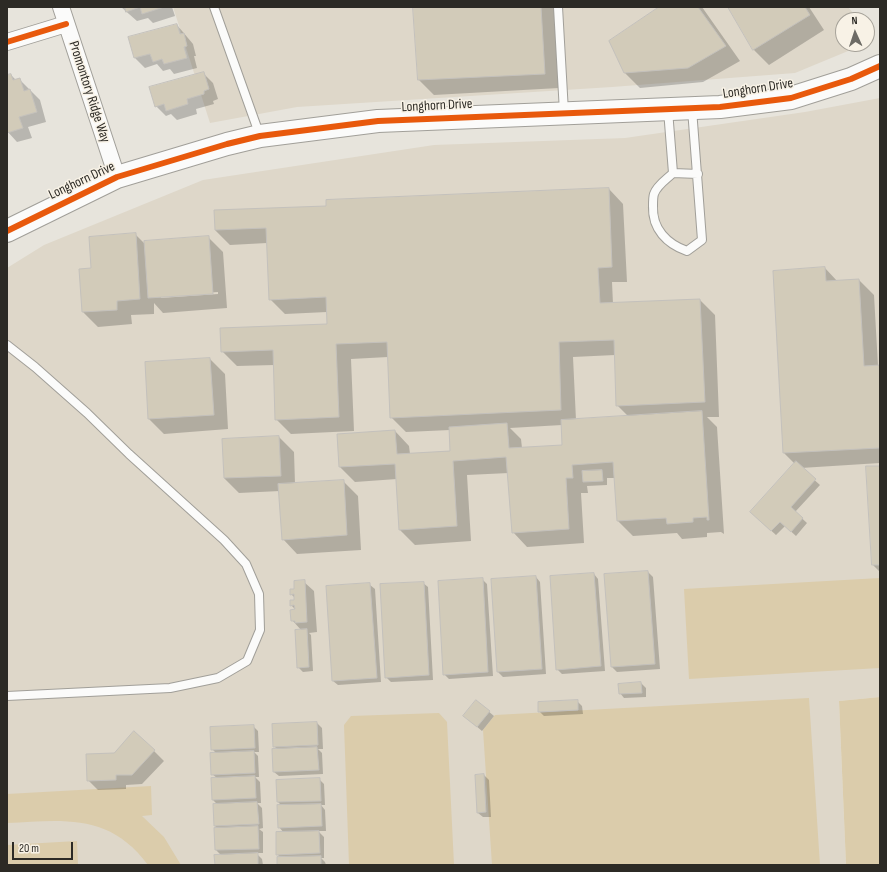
<!DOCTYPE html>
<html>
<head>
<meta charset="utf-8">
<style>
  body { margin:0 }
  #map { position:relative; width:887px; height:872px; overflow:hidden; background:#e7e4dc; font-family:"Sofia Sans Condensed",sans-serif }
  canvas { display:block }
  .frame { position:absolute; inset:0; border:8px solid #2c2a25; pointer-events:none }
  .north { position:absolute; left:835px; top:12px; width:40px; height:40px; box-sizing:border-box; background:#f8f2e6; border:1px solid #a6a299; border-radius:50%; rotate:357deg; font-size:11px; font-weight:700; line-height:16px; text-align:center; color:#2c2a25 }
  .north::after { content:''; display:block; margin:auto; width:14px; height:18px; background:#6d6b65; clip-path:polygon(50% 0,100% 100%,50% 72%,0 100%) }
  .scale { position:absolute; left:12px; top:842px; width:61px; height:18px; box-sizing:border-box; border:2px solid #2c2a25; border-top:0; padding-left:5px; font-size:12px; line-height:14px; white-space:nowrap; color:#2c2a25; -webkit-text-stroke:3px #f8f2e6; paint-order:stroke }
</style>
</head>
<body>
<div id="map">
<canvas width="887" height="872"></canvas>
<div class="frame"></div>
<div class="north">N</div>
<div class="scale">20 m</div>
</div>
<script>
const c = document.querySelector('canvas').getContext('2d');
c.lineJoin = 'round';
function paint(path, color) { c.fillStyle = color; c.fill(path, 'evenodd'); }
function trace(path, color, width, dash) { c.strokeStyle = color; c.lineWidth = width; c.lineCap = dash ? 'butt' : 'round'; c.setLineDash(dash || []); c.stroke(path); }
function label(font, color, halo, rows, align = 'center') {
  c.font = font + ' "Sofia Sans Condensed",sans-serif'; c.lineWidth = 3; c.setLineDash([]); c.textBaseline = 'middle'; c.strokeStyle = halo; c.fillStyle = color; for (const [text, x, y, turn = 0] of rows) {
    c.save(); c.translate(x, y); c.rotate((+turn || 0) * Math.PI / 180); c.textAlign = isNaN(turn) ? turn : align; if (halo) c.strokeText(text, 0, 0); c.fillText(text, 0, 0); c.restore();
  }
}
paint(new Path2D(`
  M 173,7 L 848,7 L 859,20 L 843,20 L 843,44 L 865,44 L 795,73 L 612,87 L 297,107 L 210,123 Z
  M 880,98 L 880,697 L 839,701 L 846,865 L 7,865 L 7,268 L 44,245 L 203,180 L 434,145 L 625,138 L 805,112 Z`), '#ded7c9');
paint(new Path2D(`
  M 880,578 L 880,668 L 689,679 L 684,589 Z
  M 880,697 L 880,865 L 846,865 L 839,701 Z
  M 809,698 L 820,865 L 492,865 L 483,730 L 495,715 Z
  M 439,713 L 447,722 L 454,865 L 349,865 L 344,725 L 351,716 Z
  M 151,786 L 152,815 L 142,816 L 164,837 L 181,865 L 148,865 C 110,813 64,820 7,823 L 7,794 Z
  M 77,841 L 78,865 L 7,865 L 7,845 Z`), '#dbccab');
paint(new Path2D(`
  M 121,7 L 172,7 L 175,16 L 153,23 L 148,18 L 137,21 Z
  M 414,7 L 555,7 L 559,88 L 434,95 L 419,80 Z
  M 661,7 L 702,7 L 740,61 L 703,82 L 640,88 L 625,73 Z
  M 729,7 L 809,7 L 824,30 L 769,65 L 754,50 Z
  M 177,25 L 193,44 L 196,56 L 194,56 L 197,68 L 174,74 L 170,69 L 163,71 L 157,64 L 145,68 L 135,58 L 130,38 Z
  M 203,73 L 213,83 L 218,99 L 213,101 L 214,104 L 196,109 L 197,114 L 177,120 L 171,114 L 166,116 L 156,106 Z
  M 11,75 L 16,80 L 19,79 L 40,100 L 46,122 L 28,127 L 32,138 L 17,142 L 7,131 L 7,76 Z
  M 609,189 L 623,204 L 627,282 L 612,282 L 613,304 L 700,300 L 715,315 L 719,417 L 707,417 L 717,427 L 724,534 L 721,532 L 707,533 L 707,537 L 682,539 L 677,533 L 633,536 L 618,521 L 615,478 L 607,478 L 607,485 L 587,486 L 588,493 L 581,493 L 584,543 L 527,547 L 513,532 L 509,473 L 467,475 L 471,541 L 415,545 L 400,530 L 397,479 L 355,482 L 340,467 L 395,431 L 409,446 L 410,454 L 451,451 L 450,430 L 406,432 L 391,417 L 388,357 L 351,359 L 354,431 L 291,434 L 276,419 L 274,365 L 237,366 L 222,351 L 328,325 L 327,312 L 285,314 L 270,299 L 267,243 L 230,245 L 215,230 L 327,207 ZM 615,355 L 617,405 L 629,417 L 576,420 L 573,357 ZM 562,425 L 563,446 L 522,448 L 521,439 L 510,428 Z
  M 135,234 L 145,244 L 208,237 L 223,252 L 227,308 L 163,313 L 154,303 L 154,314 L 131,315 L 132,324 L 98,327 L 83,312 L 92,269 ZM 218,292 L 218,294 L 161,298 L 161,296 Z
  M 825,268 L 838,282 L 859,280 L 874,295 L 878,366 L 880,366 L 880,463 L 801,468 L 820,485 L 795,512 L 807,523 L 796,536 L 785,526 L 776,535 L 756,517 L 795,464 L 784,453 L 774,272 Z
  M 210,359 L 225,374 L 228,429 L 164,434 L 149,419 Z
  M 279,437 L 294,452 L 295,484 L 343,481 L 358,496 L 361,550 L 297,554 L 283,539 L 280,491 L 239,493 L 224,478 Z
  M 880,467 L 880,572 L 873,565 Z
  M 648,572 L 653,577 L 660,669 L 617,672 L 612,667 L 605,575 Z
  M 594,574 L 598,579 L 605,671 L 562,674 L 557,669 Z
  M 536,577 L 540,582 L 546,674 L 503,677 L 498,672 Z
  M 482,579 L 487,584 L 493,676 L 449,679 L 444,674 Z
  M 304,582 L 314,591 L 317,632 L 309,633 L 311,635 L 313,671 L 303,672 L 298,667 L 302,631 L 292,620 L 296,610 L 291,605 L 295,598 L 291,594 Z
  M 423,583 L 428,587 L 433,680 L 391,682 L 386,677 Z
  M 370,585 L 375,589 L 381,682 L 338,685 L 333,681 Z
  M 641,683 L 646,688 L 646,697 L 624,698 L 620,693 Z
  M 476,701 L 494,716 L 482,731 L 469,720 Z
  M 577,701 L 582,706 L 583,714 L 544,716 L 539,711 Z
  M 317,723 L 322,728 L 323,749 L 318,749 L 322,753 L 323,774 L 279,776 L 274,772 L 278,750 L 274,746 Z
  M 253,726 L 258,731 L 259,752 L 254,752 L 258,756 L 259,777 L 255,777 L 260,782 L 261,803 L 257,803 L 262,808 L 263,828 L 259,829 L 263,832 L 263,853 L 256,853 L 262,859 L 263,865 L 216,865 L 222,856 L 216,850 L 218,829 L 215,826 L 218,805 L 213,800 L 217,778 L 212,774 L 216,753 L 212,749 Z
  M 154,751 L 164,761 L 142,784 L 126,785 L 126,789 L 98,790 L 88,780 Z
  M 484,775 L 489,780 L 491,817 L 483,817 L 478,813 Z
  M 319,779 L 324,784 L 325,805 L 321,805 L 325,810 L 326,831 L 318,831 L 324,837 L 324,858 L 321,858 L 325,862 L 326,865 L 278,865 L 281,858 L 277,854 L 284,833 L 279,827 L 282,806 L 278,802 L 277,781 Z`), '#0003');
const building = new Path2D(`
  M 125,7 L 164,7 L 142,14 L 140,7 L 126,12 Z
  M 413,7 L 541,7 L 545,74 L 418,80 Z
  M 659,7 L 698,7 L 726,46 L 688,68 L 624,73 L 609,41 Z
  M 728,7 L 805,7 L 810,15 L 753,50 Z
  M 177,24 L 180,34 L 184,33 L 187,46 L 184,47 L 187,58 L 164,64 L 162,59 L 153,62 L 150,54 L 134,58 L 128,37 Z
  M 204,72 L 209,89 L 204,91 L 204,94 L 187,99 L 188,104 L 166,111 L 164,104 L 155,107 L 149,87 Z
  M 11,74 L 13,80 L 20,78 L 24,91 L 30,89 L 37,112 L 19,117 L 23,128 L 7,133 L 7,75 Z
  M 609,188 L 612,267 L 598,268 L 600,303 L 700,299 L 705,402 L 616,406 L 614,340 L 559,342 L 561,410 L 390,418 L 387,342 L 336,344 L 339,417 L 275,420 L 273,350 L 221,352 L 220,328 L 327,324 L 326,297 L 269,300 L 266,228 L 215,230 L 214,210 L 326,206 L 326,200 Z
  M 136,233 L 140,299 L 117,301 L 117,310 L 82,312 L 79,269 L 91,268 L 89,237 Z
  M 209,236 L 213,294 L 148,298 L 144,241 Z
  M 825,267 L 826,281 L 859,279 L 864,366 L 880,365 L 880,448 L 783,453 L 773,271 Z
  M 210,358 L 214,415 L 148,419 L 145,362 Z
  M 702,411 L 709,520 L 707,520 L 707,517 L 693,518 L 693,522 L 667,524 L 666,518 L 617,521 L 613,462 L 572,465 L 573,478 L 566,478 L 569,529 L 512,533 L 506,457 L 453,461 L 457,526 L 399,530 L 395,464 L 339,467 L 337,434 L 395,430 L 397,454 L 450,451 L 449,427 L 507,423 L 509,448 L 562,445 L 561,420 Z
  M 279,436 L 281,476 L 224,478 L 222,439 Z
  M 796,461 L 816,479 L 791,507 L 803,518 L 791,532 L 780,522 L 771,531 L 750,512 Z
  M 866,466 L 880,466 L 880,565 L 872,565 Z
  M 602,470 L 603,481 L 583,482 L 582,471 Z
  M 344,480 L 347,535 L 282,540 L 278,484 Z
  M 648,571 L 655,664 L 611,667 L 604,574 Z
  M 594,573 L 601,666 L 556,670 L 550,576 Z
  M 536,576 L 542,669 L 497,672 L 491,579 Z
  M 483,578 L 488,672 L 443,675 L 438,581 Z
  M 305,580 L 307,622 L 295,623 L 295,621 L 291,621 L 290,610 L 295,609 L 294,605 L 290,606 L 290,600 L 294,600 L 294,594 L 290,595 L 290,589 L 294,589 L 294,581 Z
  M 424,582 L 429,675 L 385,678 L 380,584 Z
  M 370,583 L 377,678 L 332,681 L 326,586 Z
  M 307,629 L 309,667 L 297,668 L 295,630 Z
  M 641,682 L 642,693 L 619,694 L 618,684 Z
  M 476,700 L 490,711 L 477,727 L 463,716 Z
  M 578,700 L 578,710 L 538,712 L 538,702 Z
  M 317,722 L 318,745 L 273,747 L 272,724 Z
  M 254,725 L 255,748 L 211,750 L 210,727 Z
  M 134,731 L 155,750 L 132,775 L 116,775 L 116,780 L 87,781 L 86,754 L 114,753 Z
  M 317,747 L 319,770 L 273,772 L 272,749 Z
  M 254,751 L 255,773 L 211,775 L 210,753 Z
  M 484,774 L 486,812 L 477,813 L 475,775 Z
  M 255,776 L 256,798 L 212,800 L 211,778 Z
  M 320,778 L 321,801 L 277,802 L 276,780 Z
  M 257,802 L 259,824 L 214,826 L 213,804 Z
  M 321,804 L 322,826 L 278,828 L 277,805 Z
  M 258,826 L 259,849 L 215,850 L 214,828 Z
  M 319,831 L 320,853 L 276,855 L 276,832 Z
  M 258,853 L 258,865 L 215,865 L 214,855 Z
  M 321,856 L 321,865 L 277,865 L 277,857 Z`);
paint(building, '#d2cbb9');
trace(building, '#c4c1bc', 1);
const lane = new Path2D(`
  M 214,7 L 260,136
  M 558,7 L 564,112
  M 668,110 L 673,173 C 667,179 657,185 654,194 C 653,197 653,203 653,206 C 652,229 667,244 687,251 L 702,240 L 692,109
  M 673,173 L 698,174
  M 7,345 L 35,367 L 87,413 L 129,454 L 224,540 L 246,564 L 259,594 L 260,630 L 247,661 L 218,678 L 170,688 L 7,696`);
const street = new Path2D(`
  M 61,7 L 117,177
  M 7,42 L 66,24`);
const secondary = new Path2D(`
  M 7,231 L 117,177 L 227,144 L 260,136 L 378,121 L 720,107 L 791,98 L 851,79 L 880,66`);
trace(lane, '#a19f99', 10);
trace(street, '#a19f99', 18);
trace(secondary, '#a19f99', 24);
trace(lane, '#fbfbfa', 8);
trace(street, '#fbfbfa', 16);
trace(secondary, '#fbfbfa', 22);
trace(new Path2D(`
  M 7,42 L 66,24
  M 7,231 L 117,177 L 227,144 L 260,136 L 378,121 L 720,107 L 791,98 L 851,79 L 880,66`), '#e8590c', 6);
label('14px', '#2c2a25', '#f8f2e6', [
  ["Longhorn Drive",758,89,-9],
  ["Promontory Ridge Way",89,92,72],
  ["Longhorn Drive",437,106,-3],
  ["Longhorn Drive",82,181,-25]
]);
</script>
</body>
</html>
